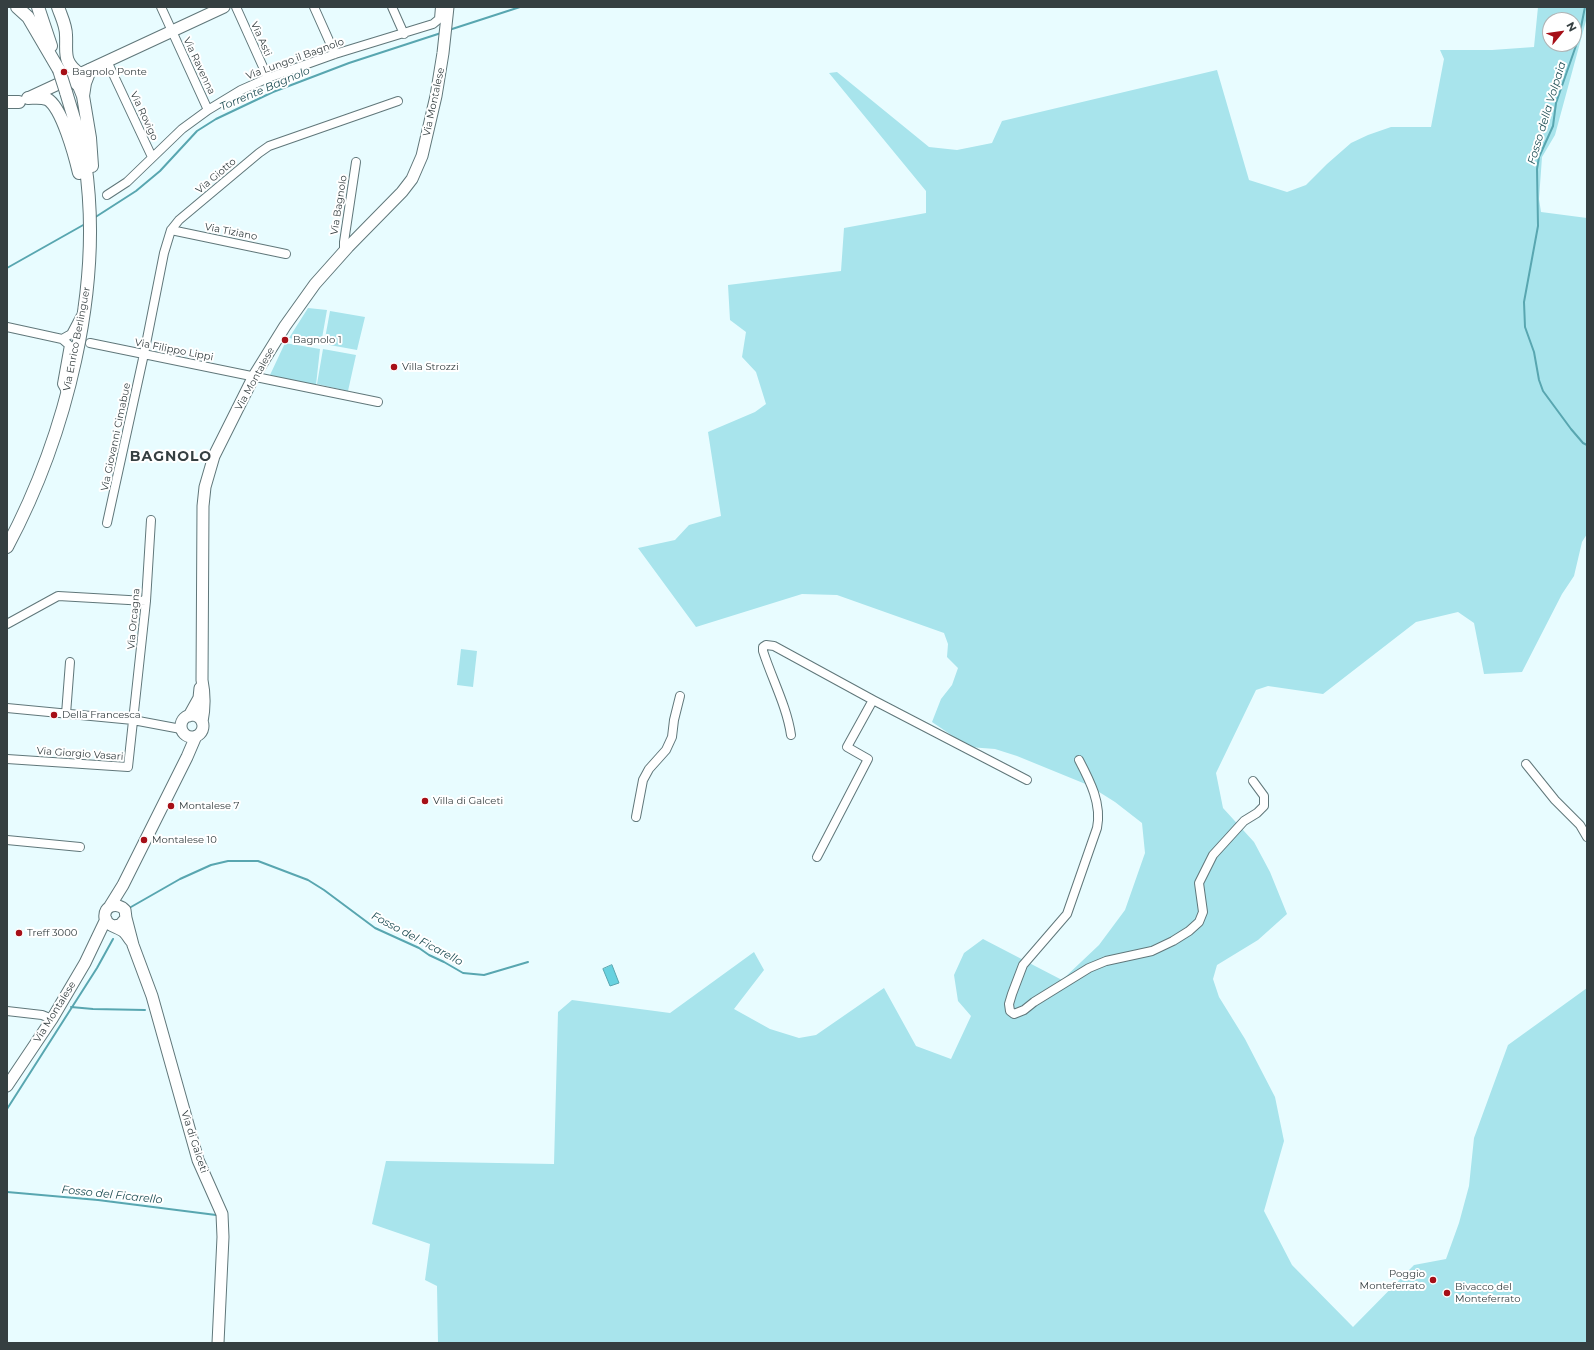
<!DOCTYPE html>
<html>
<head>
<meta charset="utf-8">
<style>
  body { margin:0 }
  #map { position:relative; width:1594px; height:1350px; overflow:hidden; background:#e8fcff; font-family:Montserrat,sans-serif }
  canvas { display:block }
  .frame { position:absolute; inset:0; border:8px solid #353f41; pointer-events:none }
  .north { position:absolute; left:1542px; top:12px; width:40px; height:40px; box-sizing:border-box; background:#fff; border:1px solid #aeb2b3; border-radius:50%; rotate:61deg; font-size:11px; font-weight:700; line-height:16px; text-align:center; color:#353f41 }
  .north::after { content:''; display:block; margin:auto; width:14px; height:18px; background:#a60f17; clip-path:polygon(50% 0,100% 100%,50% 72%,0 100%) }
</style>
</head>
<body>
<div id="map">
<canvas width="1594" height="1350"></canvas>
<div class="frame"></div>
<div class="north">N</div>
</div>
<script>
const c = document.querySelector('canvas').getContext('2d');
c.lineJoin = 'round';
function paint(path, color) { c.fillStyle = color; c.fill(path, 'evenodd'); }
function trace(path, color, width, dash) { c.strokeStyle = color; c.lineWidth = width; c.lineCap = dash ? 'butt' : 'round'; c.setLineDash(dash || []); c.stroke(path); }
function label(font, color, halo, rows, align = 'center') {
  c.font = font + ' Montserrat,sans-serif'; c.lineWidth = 4; c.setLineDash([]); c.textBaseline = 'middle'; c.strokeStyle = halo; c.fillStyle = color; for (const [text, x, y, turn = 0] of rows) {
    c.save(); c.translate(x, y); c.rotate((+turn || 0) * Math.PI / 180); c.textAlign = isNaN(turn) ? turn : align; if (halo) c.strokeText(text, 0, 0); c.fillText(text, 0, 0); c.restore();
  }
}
paint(new Path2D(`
  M 1538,7 L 1587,7 L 1587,17 L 1555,135 L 1542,157 L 1539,199 L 1541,212 L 1587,218 L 1587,534 L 1582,542 L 1574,576 L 1562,594 L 1522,672 L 1484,674 L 1474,623 L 1458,612 L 1416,622 L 1323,694 L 1268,686 L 1256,690 L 1216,773 L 1223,808 L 1254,842 L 1270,872 L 1287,914 L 1258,940 L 1217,965 L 1213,979 L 1219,997 L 1245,1039 L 1275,1097 L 1284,1141 L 1264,1211 L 1292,1265 L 1353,1327 L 1414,1265 L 1446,1259 L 1459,1223 L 1469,1186 L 1474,1138 L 1508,1045 L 1587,988 L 1587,1343 L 438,1343 L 437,1286 L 425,1280 L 430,1244 L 372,1224 L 386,1161 L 554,1164 L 558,1012 L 572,1000 L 670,1013 L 754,952 L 764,970 L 734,1009 L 770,1029 L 799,1038 L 816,1035 L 884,988 L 916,1046 L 951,1059 L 971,1016 L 958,1001 L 954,975 L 964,953 L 983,939 L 1062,980 L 1099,945 L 1125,910 L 1145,853 L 1142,823 L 1115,802 L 1088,785 L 1017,756 L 995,749 L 969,747 L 932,722 L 941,699 L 952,685 L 958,668 L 947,657 L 948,644 L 944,633 L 837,595 L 802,594 L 696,627 L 638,548 L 675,540 L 689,525 L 721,516 L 708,432 L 755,412 L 766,404 L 756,372 L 742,357 L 746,332 L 730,320 L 728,285 L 841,271 L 844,228 L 926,213 L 926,191 L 829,73 L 837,72 L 929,147 L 957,150 L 992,143 L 1002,121 L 1217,70 L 1249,180 L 1287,192 L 1306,185 L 1327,164 L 1351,143 L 1368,135 L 1391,127 L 1431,127 L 1444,59 L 1440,50 L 1492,50 L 1534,47 ZM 1550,20 L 1574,20 L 1574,44 L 1550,44 Z
  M 308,308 L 327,310 L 321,344 L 289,338 Z
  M 330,311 L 365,317 L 357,350 L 324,344 Z
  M 285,343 L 320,349 L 316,385 L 270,375 Z
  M 323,349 L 356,355 L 348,391 L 317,384 Z
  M 461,649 L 477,651 L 473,687 L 457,685 Z`), '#a8e4ec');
const water = new Path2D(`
  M 612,965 L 619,983 L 610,986 L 603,969 Z`);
paint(water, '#67d2e0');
trace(water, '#58a6b0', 1);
trace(new Path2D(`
  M 1585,7 L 1579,37 L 1556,103 L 1553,126 L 1539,157 L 1537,169 L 1538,226 L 1524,302 L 1525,327 L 1534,352 L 1539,380 L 1543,391 L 1571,429 L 1583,443 L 1587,445
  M 449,30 L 520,7
  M 94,218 L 136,191 L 160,171 L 197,131 L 216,119 L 273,92 L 349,63 L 441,33
  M 7,268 L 85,224
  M 131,907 L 180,879 L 211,865 L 228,861 L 258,861 L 308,880 L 324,890 L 375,928 L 419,948 L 429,955 L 444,962 L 463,973 L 484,975 L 528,962
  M 71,1007 L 93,1009 L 145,1010
  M 7,1109 L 97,968 L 113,939
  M 7,1192 L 98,1200 L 216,1215`), '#58a6b0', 2);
const minor = new Path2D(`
  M 161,7 L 208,110
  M 236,7 L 268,78
  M 314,7 L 335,54
  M 392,7 L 404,34
  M 107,61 L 152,157
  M 107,195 L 127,182 L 182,129 L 208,110 L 241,90 L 268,78 L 335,54 L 433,24 L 439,19 L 440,7
  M 171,230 L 286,254
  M 344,251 L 344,242 L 356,162
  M 7,327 L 62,339 L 69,345 L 62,384 L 67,393
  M 62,339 L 71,334 L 80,317
  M 90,343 L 378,402
  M 107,523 L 144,354 L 164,253 L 171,230 L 179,220 L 259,153 L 269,146 L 398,101
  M 7,624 L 58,596 L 146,601
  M 873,700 L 1027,780
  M 7,708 L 133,720 L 181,729
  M 66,714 L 70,662
  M 791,735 C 787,707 772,679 763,651 L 763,647 L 766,645 L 774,646 L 873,700 L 847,747 L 868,759 L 817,857
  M 7,759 L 128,767 L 146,601 L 151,520
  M 1079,760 C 1090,781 1102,804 1097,828 L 1067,914 L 1023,965 L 1012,994 L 1009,1004 L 1010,1011 L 1014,1014 L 1024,1010 L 1034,1002 L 1089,968 L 1106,961 L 1152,951 L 1173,941 L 1189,931 L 1199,922 L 1203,912 L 1199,883 L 1213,855 L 1244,821 L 1257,813 L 1264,806 L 1264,796 L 1253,781
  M 1526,764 L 1555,800 L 1580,825 L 1587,837
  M 636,817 L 643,780 L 649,769 L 666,750 L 672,737 L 674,720 L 680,696
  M 7,840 L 80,847
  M 7,1011 L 42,1015 L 52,1019`);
const tertiary = new Path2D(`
  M 28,98 L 224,7
  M181 726a11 11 0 1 1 22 0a11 11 0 1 1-22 0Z
  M 189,716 L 199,698 L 200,688
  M 202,722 C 205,707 205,695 202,680 L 203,506 L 205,487 L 214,456 L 254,376 L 285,326 L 315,284 L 348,247 L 402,192 L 412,179 L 422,156 L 436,96 L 443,53 L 448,7
  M 110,906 L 123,885 L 187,757 L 196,736
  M 126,918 L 133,945 L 152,996 L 198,1160 L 222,1214 L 223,1237 L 218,1343
  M 114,926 L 120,925 L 126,918 L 125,910 C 118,902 103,905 105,918 C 107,927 120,927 125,933 C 127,935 129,939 131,941
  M 7,1086 L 52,1019 L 85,963 L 106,919`);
const secondary = new Path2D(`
  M 17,7 L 28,17 L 59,70
  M 38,7 L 51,46
  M 58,7 C 61,16 66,25 66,35 C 67,52 62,62 80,74
  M 69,79 L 75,82 L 79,86 L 83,96 L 90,138 L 92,166
  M 83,96 L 85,83 L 90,70
  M 28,98 C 34,98 41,97 47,99 C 62,107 75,156 79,173
  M 7,102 L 19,102
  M 7,547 C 66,436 104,288 85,162 C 81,138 73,116 66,92`);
trace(minor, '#60777a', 10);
trace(tertiary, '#60777a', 13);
trace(secondary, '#60777a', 14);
trace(minor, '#fff', 8);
trace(tertiary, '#fff', 11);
trace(secondary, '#fff', 12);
const secondaryBridge = new Path2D(`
  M 59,70 L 66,92`);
trace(secondaryBridge, '#60777a', 14, []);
trace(secondaryBridge, '#fff', 12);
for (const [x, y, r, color] of [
  [64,72,4,"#a60f17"],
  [285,340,4,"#a60f17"],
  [394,367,4,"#a60f17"],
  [54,715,4,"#a60f17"],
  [425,801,4,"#a60f17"],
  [171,806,4,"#a60f17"],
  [144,840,4,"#a60f17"],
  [19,933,4,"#a60f17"],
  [1433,1280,4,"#a60f17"],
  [1447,1293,4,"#a60f17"]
]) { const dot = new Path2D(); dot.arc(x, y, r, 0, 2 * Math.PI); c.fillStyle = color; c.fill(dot); trace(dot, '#fff', 1.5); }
label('10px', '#353f41', '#fff', [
  ["Via Asti",261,39,66],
  ["Via Lungo il Bagnolo",295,59,-20],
  ["Via Ravenna",199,66,65],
  ["Via Montalese",434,102,-78],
  ["Via Rovigo",144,116,65],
  ["Via Giotto",216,176,-40],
  ["Via Bagnolo",339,205,-81],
  ["Via Tiziano",231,232,11],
  ["Via Enrico Berlinguer",77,339,-79],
  ["Via Filippo Lippi",174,350,11],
  ["Via Montalese",255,379,-61],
  ["Via Giovanni Cimabue",116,437,-78],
  ["Via Orcagna",134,619,-85],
  ["Via Giorgio Vasari",80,754,4],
  ["Via Montalese",55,1012,-58],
  ["Via di Galceti",194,1142,72]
]);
label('10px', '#353f41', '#fff', [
  ["Bagnolo Ponte",72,72],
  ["Bagnolo 1",293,340],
  ["Villa Strozzi",402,367],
  ["Della Francesca",62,715],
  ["Villa di Galceti",433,801],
  ["Montalese 7",179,806],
  ["Montalese 10",152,840],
  ["Treff 3000",27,933],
  ["Poggio",1425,1274,"right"],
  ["Monteferrato",1425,1286,"right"],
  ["Bivacco del",1455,1287],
  ["Monteferrato",1455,1299]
], 'left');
label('italic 11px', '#1c4c52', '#fff', [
  ["Torrente Bagnolo",265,89,-23],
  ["Fosso della Volpaia",1547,113,-73],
  ["Fosso del Ficarello",417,939,28],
  ["Fosso del Ficarello",112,1195,6]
]);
c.letterSpacing = '1px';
label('bold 14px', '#353f41', '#fff', [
  ["BAGNOLO",171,457]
]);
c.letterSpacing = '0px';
</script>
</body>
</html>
